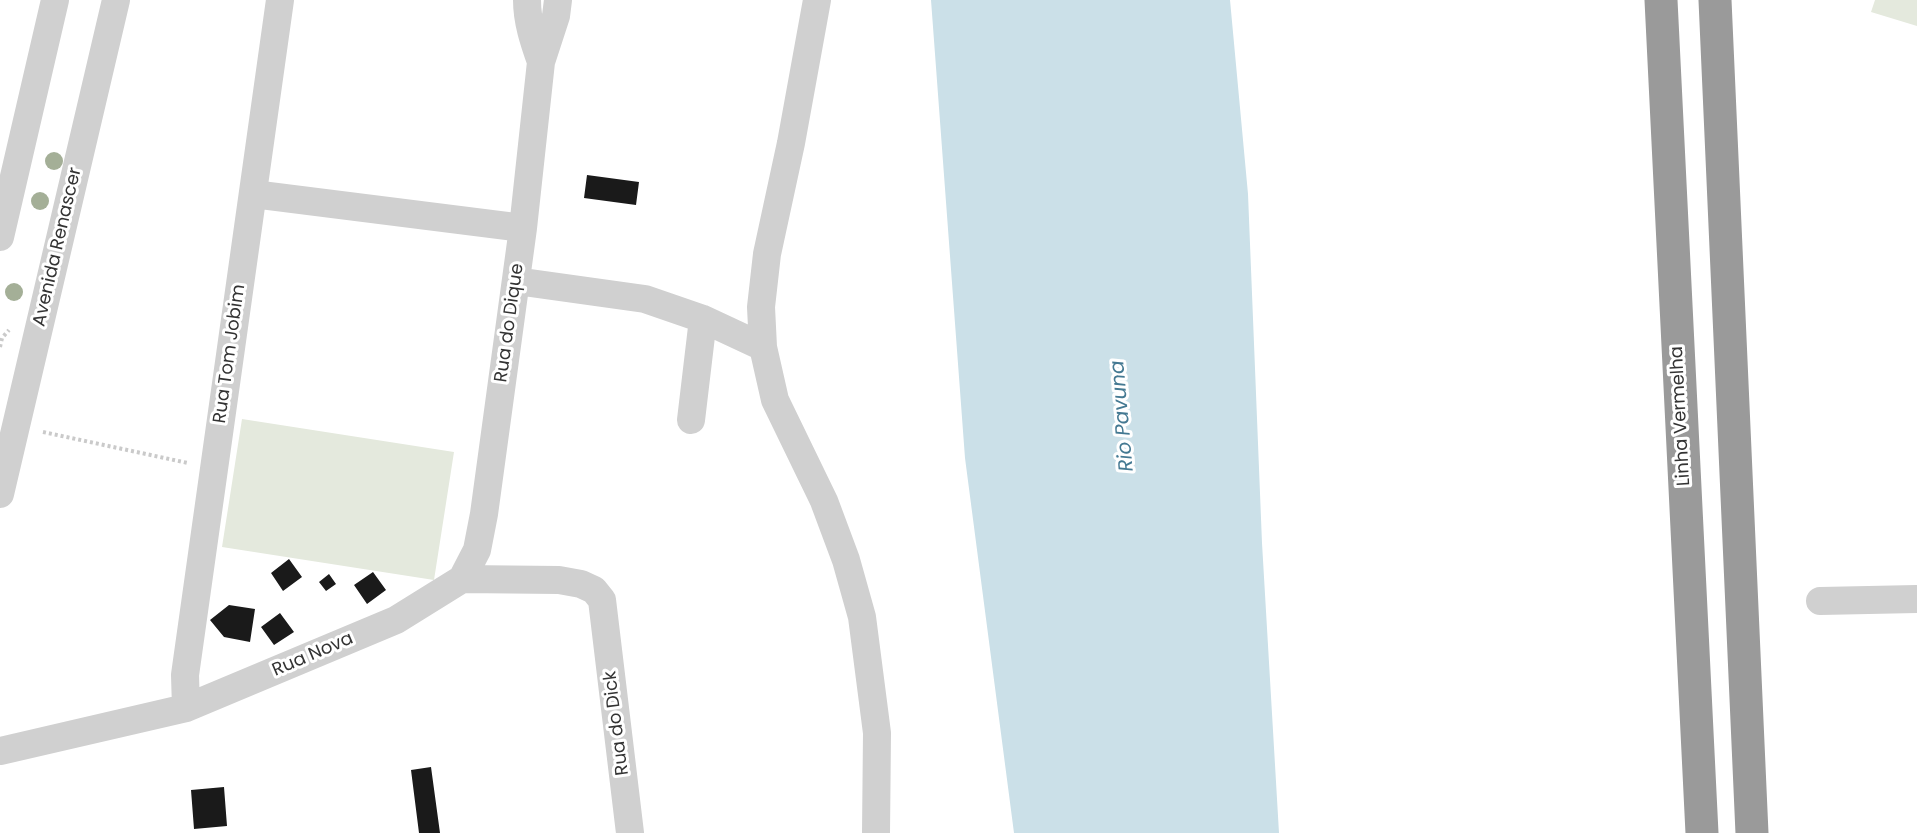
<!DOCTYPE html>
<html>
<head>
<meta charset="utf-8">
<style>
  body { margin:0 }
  canvas { display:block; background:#fff }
</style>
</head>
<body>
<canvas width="1917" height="833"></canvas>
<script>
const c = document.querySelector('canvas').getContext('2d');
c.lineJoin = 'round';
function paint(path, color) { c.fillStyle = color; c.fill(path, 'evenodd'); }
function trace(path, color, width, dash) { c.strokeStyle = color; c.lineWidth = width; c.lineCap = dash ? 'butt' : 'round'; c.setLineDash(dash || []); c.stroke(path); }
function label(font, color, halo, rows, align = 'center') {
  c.font = font + ' Poppins,sans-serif'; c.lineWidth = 6; c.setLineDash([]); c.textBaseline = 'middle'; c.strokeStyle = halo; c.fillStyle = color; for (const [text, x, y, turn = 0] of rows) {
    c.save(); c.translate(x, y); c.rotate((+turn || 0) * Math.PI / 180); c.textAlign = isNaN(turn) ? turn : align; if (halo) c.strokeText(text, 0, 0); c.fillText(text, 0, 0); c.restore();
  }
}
paint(new Path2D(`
  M 1875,0 L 1917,0 L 1917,26 L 1871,12 Z
  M 242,419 L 454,452 L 434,580 L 222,547 Z`), '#e4e9dd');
paint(new Path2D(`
  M 931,0 L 1230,0 L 1248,194 L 1262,543 L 1279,833 L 1014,833 L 965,458 Z`), '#cbe0e8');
paint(new Path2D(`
  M 587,175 L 639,182 L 636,205 L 584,198 Z
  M 289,559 L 302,577 L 283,591 L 271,573 Z
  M 373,572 L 386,590 L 367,604 L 354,585 Z
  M 329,574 L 336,584 L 326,591 L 319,582 Z
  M 229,605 L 255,609 L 250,642 L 224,637 L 210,620 Z
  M 280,613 L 294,632 L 274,645 L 261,627 Z
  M 431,767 L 440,833 L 419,833 L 411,770 Z
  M 224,787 L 227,826 L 194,829 L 191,790 Z`), '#1a1a1a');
trace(new Path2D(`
  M 0,347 L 2,338 L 9,330
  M 43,432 L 188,463`), '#cacaca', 4, [3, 3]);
trace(new Path2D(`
  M 527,0 C 527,22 534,42 541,62
  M 253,194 L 523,228
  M 0,237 L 55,0
  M 516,281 L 645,299 L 703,319 L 763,347 L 775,400 L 824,501 L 846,560 L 862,617 L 877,733 L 876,833
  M 763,347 L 761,307 L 767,254 L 791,143 L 817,0
  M 691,420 L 703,319
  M 0,494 L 116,0
  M 462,579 L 477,550 L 484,514 L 523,228 L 541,62 L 556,16 L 558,0
  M 1820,601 L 1917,599
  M 186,708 L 185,675 L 280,0
  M 0,751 L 186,708 L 396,620 L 462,579 L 559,580 L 581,584 L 594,590 L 602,600 L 630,833`), '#d0d0d0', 28);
trace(new Path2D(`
  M 1661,0 L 1702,833
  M 1715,0 L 1752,833`), '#9a9a9a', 33);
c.fillStyle = '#a4af97';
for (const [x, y] of [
  [54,161],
  [40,201],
  [14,292]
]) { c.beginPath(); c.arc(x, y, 9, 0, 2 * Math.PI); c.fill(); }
label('18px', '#333', '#fff', [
  ["Avenida Renascer",58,247,-77],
  ["Rua do Dique",510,323,-82],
  ["Rua Tom Jobim",230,354,-82],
  ["Linha Vermelha",1681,416,-93],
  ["Rua Nova",313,655,-23],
  ["Rua do Dick",617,723,-97]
]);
label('italic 20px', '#447992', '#fff', [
  ["Rio Pavuna",1123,416,-95]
]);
</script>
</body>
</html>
